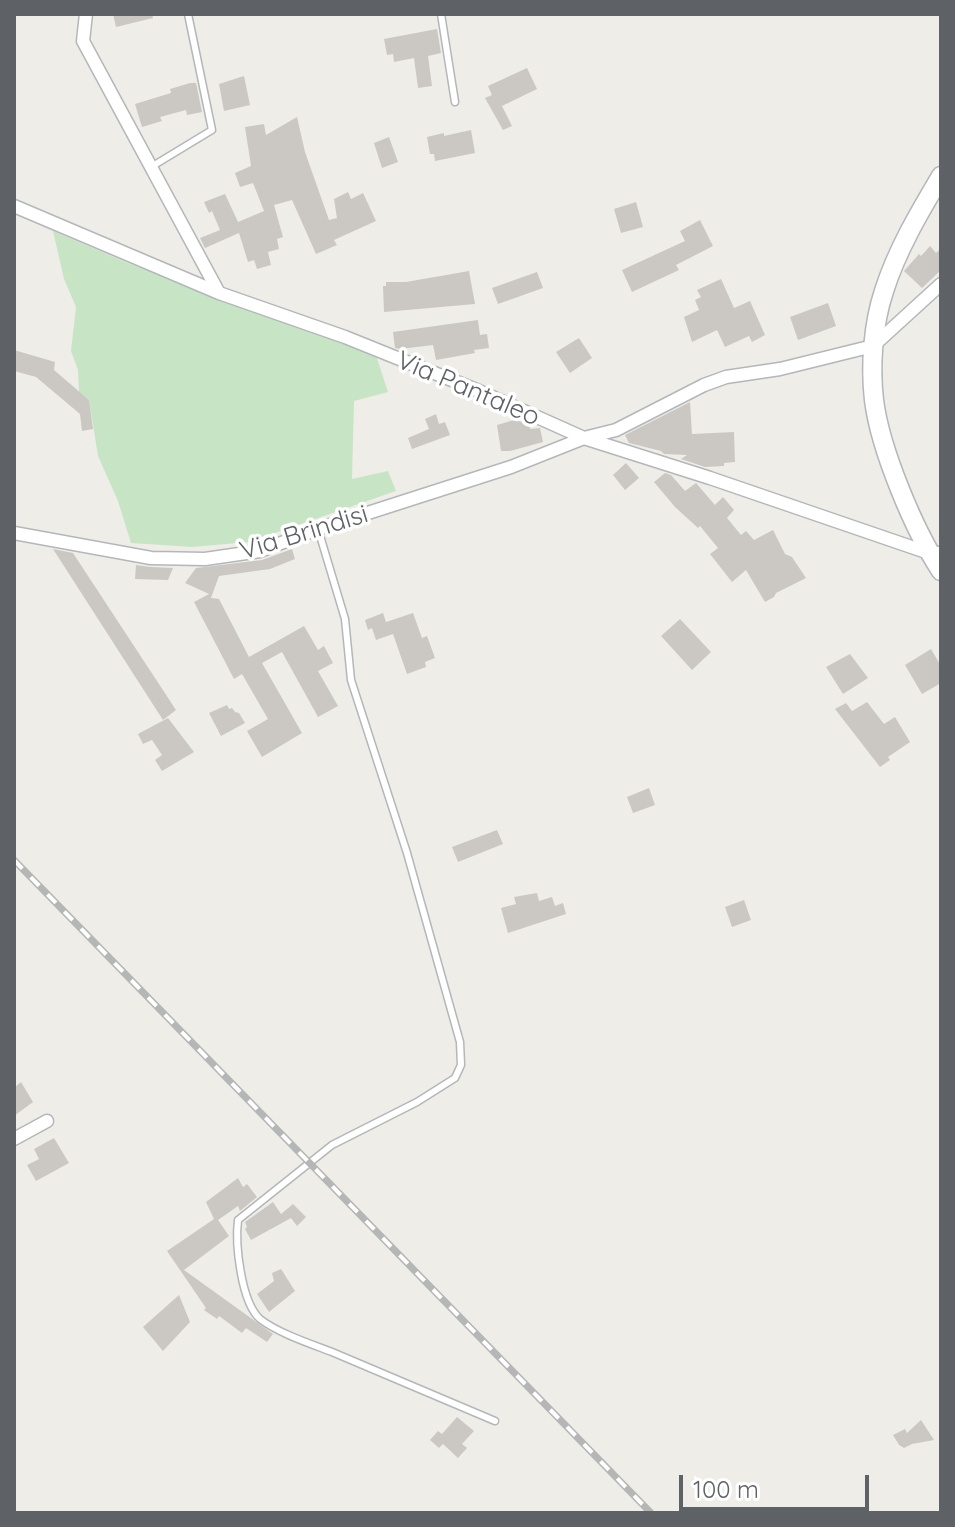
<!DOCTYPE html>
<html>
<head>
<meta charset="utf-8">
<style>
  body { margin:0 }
  #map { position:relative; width:955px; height:1527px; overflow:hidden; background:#efede7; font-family:Quicksand,sans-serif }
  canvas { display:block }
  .frame { position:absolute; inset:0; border:16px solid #5e6266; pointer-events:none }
  .scale { position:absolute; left:679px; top:1475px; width:190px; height:36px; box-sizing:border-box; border:4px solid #5e6266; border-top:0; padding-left:10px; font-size:24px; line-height:28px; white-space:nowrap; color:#5e6266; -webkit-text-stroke:6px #fff; paint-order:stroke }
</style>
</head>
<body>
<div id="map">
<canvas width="955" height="1527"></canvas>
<div class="frame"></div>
<div class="scale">100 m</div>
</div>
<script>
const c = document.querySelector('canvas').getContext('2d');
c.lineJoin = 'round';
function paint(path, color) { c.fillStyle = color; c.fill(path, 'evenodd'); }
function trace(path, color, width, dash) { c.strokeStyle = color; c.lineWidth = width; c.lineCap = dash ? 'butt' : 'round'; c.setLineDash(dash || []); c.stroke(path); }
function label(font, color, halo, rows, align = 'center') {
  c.font = font + ' Quicksand,sans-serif'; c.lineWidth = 7; c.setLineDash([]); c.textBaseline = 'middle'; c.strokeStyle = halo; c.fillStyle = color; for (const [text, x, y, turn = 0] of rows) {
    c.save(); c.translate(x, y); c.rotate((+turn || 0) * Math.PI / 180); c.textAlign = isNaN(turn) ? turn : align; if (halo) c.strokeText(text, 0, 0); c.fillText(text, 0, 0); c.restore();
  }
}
paint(new Path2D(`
  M 53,231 L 130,264 L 375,352 L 388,392 L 354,401 L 352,479 L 388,471 L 396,491 L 249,542 L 192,547 L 131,543 L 118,501 L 98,456 L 89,400 L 79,392 L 78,370 L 71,351 L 76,307 L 64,279 Z`), '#c7e5c5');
paint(new Path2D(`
  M 113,14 L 152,14 L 153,18 L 116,27 Z
  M 437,29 L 441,53 L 428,56 L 432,86 L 418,88 L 414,58 L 394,62 L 393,54 L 387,55 L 384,39 Z
  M 527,68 L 537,89 L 502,106 L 512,126 L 503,130 L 485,98 L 492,95 L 488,86 Z
  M 244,76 L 250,105 L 224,111 L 219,84 Z
  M 190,83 L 196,83 L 202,112 L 187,115 L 186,110 L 160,117 L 162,121 L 142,127 L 135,104 L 171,93 L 170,89 Z
  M 297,117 L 305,152 L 329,220 L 337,218 L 334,199 L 348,192 L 351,199 L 363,193 L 376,221 L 334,240 L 337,245 L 316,254 L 292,200 L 274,205 L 283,237 L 277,239 L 279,249 L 268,252 L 271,265 L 257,269 L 254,260 L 248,262 L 239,233 L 205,248 L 200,238 L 220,230 L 212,211 L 209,213 L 204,202 L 225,194 L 238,222 L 264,211 L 253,183 L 240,187 L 235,173 L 251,166 L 245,127 L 264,124 L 266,135 Z
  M 471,130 L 475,153 L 435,161 L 434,154 L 430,154 L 427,137 L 444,133 L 444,136 Z
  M 389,137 L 398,162 L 382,168 L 374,143 Z
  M 636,202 L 643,227 L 621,233 L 614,209 Z
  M 700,220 L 713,246 L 676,265 L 679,270 L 632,292 L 622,270 L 685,241 L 680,231 Z
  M 930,246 L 936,253 L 941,248 L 941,270 L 922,288 L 904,271 L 919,254 L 921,256 Z
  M 469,271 L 475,304 L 384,312 L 383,286 L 386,286 L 386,282 L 406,282 Z
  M 537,272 L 543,288 L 498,304 L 492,288 Z
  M 721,279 L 734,308 L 750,301 L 765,335 L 752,342 L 749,336 L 725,347 L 717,330 L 692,342 L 684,317 L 699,310 L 695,300 L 701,297 L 697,290 Z
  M 828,303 L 836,326 L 798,340 L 790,317 Z
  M 478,320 L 480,335 L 487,334 L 489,348 L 474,350 L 475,353 L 436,360 L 433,345 L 400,349 L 395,348 L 393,332 Z
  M 579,338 L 592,358 L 570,373 L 556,352 Z
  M 14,350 L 55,362 L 54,370 L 89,400 L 93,429 L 82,431 L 80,414 L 36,377 L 14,371 Z
  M 690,402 L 692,434 L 734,432 L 735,462 L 724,463 L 724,466 L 705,467 L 681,459 L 687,455 L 664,454 L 661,451 L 629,443 L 625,435 Z
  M 436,414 L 439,424 L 445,422 L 450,435 L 412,449 L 408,438 L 429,429 L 425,419 Z
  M 514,420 L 529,423 L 530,429 L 540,428 L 543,442 L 510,451 L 501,451 L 497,425 Z
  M 626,463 L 639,478 L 625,490 L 613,475 Z
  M 665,473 L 671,475 L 685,491 L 696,483 L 715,505 L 723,497 L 734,510 L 727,518 L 741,535 L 746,531 L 754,540 L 773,530 L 785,554 L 792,557 L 806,578 L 776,593 L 774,597 L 765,602 L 746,570 L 732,582 L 710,554 L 718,548 L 700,526 L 698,528 L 675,507 L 654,482 Z
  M 53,549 L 73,553 L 176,710 L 163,720 Z
  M 292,549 L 295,559 L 270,569 L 219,576 L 211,598 L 219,599 L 249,657 L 304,626 L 318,650 L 324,646 L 333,663 L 318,671 L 338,706 L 318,717 L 282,652 L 262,663 L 302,733 L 262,757 L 247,731 L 268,719 L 242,674 L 234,679 L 194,602 L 209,594 L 185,583 L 196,568 L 262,560 Z
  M 136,565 L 151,567 L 173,568 L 168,580 L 135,579 Z
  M 383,613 L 386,622 L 413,613 L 422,638 L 427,636 L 435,658 L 425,662 L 426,667 L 407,674 L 393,634 L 376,640 L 372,628 L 368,630 L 365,620 Z
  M 680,619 L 711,652 L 692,670 L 661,636 Z
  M 931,649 L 941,666 L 941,683 L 922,694 L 905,665 Z
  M 850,654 L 868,678 L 843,694 L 826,667 Z
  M 867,702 L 884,724 L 895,717 L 910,742 L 888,757 L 890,760 L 880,767 L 835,709 L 846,703 L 852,711 Z
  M 227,705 L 229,709 L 232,708 L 235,712 L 239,713 L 245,723 L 221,736 L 209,713 Z
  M 168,718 L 194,752 L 162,771 L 155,760 L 162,755 L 152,740 L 143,744 L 138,734 Z
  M 649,788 L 655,805 L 633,813 L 627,797 Z
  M 497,830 L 503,844 L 458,862 L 452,847 Z
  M 537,893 L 539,901 L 552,897 L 555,906 L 563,903 L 566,914 L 508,933 L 501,908 L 516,904 L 514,897 Z
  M 744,900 L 751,920 L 732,927 L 725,907 Z
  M 21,1082 L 33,1102 L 14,1116 L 14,1088 Z
  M 54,1138 L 69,1163 L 36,1181 L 27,1165 L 39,1159 L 34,1149 Z
  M 238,1178 L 243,1187 L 247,1184 L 257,1197 L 240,1211 L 238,1206 L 218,1220 L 229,1236 L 184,1270 L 273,1334 L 267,1342 L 246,1328 L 242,1333 L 219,1316 L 217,1319 L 204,1310 L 206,1308 L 167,1251 L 214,1219 L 206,1202 Z
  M 273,1202 L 281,1214 L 293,1204 L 306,1217 L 297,1226 L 291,1218 L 251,1240 L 245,1229 L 247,1227 L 245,1222 Z
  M 281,1269 L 295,1291 L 269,1312 L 257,1294 L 274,1281 L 272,1273 Z
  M 179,1295 L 190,1322 L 163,1351 L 143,1327 Z
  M 457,1417 L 474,1431 L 462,1444 L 467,1448 L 458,1458 L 443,1444 L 439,1448 L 430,1440 L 438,1431 L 442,1434 Z
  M 921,1420 L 934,1440 L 912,1444 L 904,1448 L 899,1445 L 893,1435 L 905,1429 L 907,1433 Z`), '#cbc8c4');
const lane = new Path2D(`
  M 441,14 L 455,102
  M 151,167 L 212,130 L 188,14
  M 318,529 L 345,619 L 351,680 L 407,853 L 460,1042 L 461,1065 L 455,1078 L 417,1102 L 332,1145 L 238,1220 C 235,1244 241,1302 260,1319 C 278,1333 311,1344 332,1352 C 386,1375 441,1398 495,1421`);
const street = new Path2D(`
  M 86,14 L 83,41 L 219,293
  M 14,206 L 219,293 L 345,337 L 479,391 L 584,438 L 710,478 L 929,553 L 941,553
  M 14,533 L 151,558 L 205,559 L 260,551 L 318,529 L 511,467 L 584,438 L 616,430 L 704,385 L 726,377 L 780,369 L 873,346 L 941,284
  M 14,1139 L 47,1121`);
const secondary = new Path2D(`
  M 941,176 C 919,213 897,250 884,291 C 873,324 870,366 874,400 C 880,449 914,530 941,571`);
trace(lane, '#b4b7ba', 9);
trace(street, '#b4b7ba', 15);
trace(secondary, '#b3b6ba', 21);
trace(lane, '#fff', 6);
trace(street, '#fff', 12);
trace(secondary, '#fff', 18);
const rail = new Path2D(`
  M 14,860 L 651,1513`);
trace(rail, '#b5b6b6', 7);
trace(rail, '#fff', 4, [12]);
label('26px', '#5e6266', '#fff', [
  ["Via Pantaleo",468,389,23],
  ["Via Brindisi",304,533,-17]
]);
</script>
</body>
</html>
